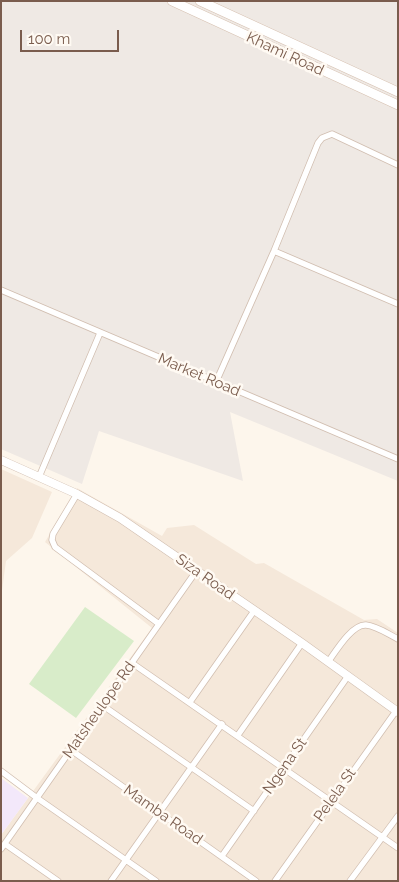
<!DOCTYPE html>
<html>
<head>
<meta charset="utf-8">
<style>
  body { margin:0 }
  #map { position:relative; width:399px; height:882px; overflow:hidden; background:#fdf6ec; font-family:Raleway,sans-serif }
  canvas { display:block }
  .frame { position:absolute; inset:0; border:2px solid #7a5c4d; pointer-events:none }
  .scale { position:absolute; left:20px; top:30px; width:99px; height:22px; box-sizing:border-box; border:2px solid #7a5c4d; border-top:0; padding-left:6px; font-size:15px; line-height:18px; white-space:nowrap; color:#7a5c4d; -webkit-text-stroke:4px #fffaf3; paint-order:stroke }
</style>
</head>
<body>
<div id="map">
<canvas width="399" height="882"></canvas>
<div class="frame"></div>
<div class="scale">100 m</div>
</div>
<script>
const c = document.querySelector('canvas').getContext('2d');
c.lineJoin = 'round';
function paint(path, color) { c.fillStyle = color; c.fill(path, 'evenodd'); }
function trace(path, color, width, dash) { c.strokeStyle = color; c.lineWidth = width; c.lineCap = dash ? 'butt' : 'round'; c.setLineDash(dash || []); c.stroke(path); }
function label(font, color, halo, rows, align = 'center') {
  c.font = font + ' Raleway,sans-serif'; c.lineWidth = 5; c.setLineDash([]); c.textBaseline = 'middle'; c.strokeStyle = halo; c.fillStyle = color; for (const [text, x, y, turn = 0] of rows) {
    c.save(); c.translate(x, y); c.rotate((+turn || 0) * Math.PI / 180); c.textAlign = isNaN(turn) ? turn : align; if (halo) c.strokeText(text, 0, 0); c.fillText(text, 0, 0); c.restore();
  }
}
paint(new Path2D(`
  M 1,469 L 52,492 L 32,538 L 6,561 L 1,598 Z
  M 77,488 L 162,536 L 167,528 L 194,525 L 256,564 L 264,563 L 364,620 L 377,619 L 398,633 L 398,881 L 1,881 L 1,835 L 152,628 L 45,542 Z`), '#f5e8da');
paint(new Path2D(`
  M 1,1 L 398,1 L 398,481 L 230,412 L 243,481 L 99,431 L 82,484 L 1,449 Z`), '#efe9e4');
paint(new Path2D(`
  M 1,778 L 28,798 L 1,835 Z`), '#f3e8fa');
paint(new Path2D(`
  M 85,607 L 134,641 L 76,718 L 29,684 Z`), '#d8ecc9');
const minor = new Path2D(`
  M 274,251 L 398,304
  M 1,290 L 398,459
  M 216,382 L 274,251 L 318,143 L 322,138 L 332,134 L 398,165
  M 39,477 L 100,333
  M 77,494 L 53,534 L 52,540 L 55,547 L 159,624
  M 328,662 C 336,651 352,624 366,625 C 377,626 388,634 398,639
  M 132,663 L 398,848
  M 190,702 L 254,611
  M 102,705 L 254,811
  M 238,735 L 302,643
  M 71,750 L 256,881
  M 1,771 L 37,798 L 156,881
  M 5,844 L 58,881
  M 1,849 L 197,570
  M 222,856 L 348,676
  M 111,881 L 222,724
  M 275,881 L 396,711
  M 350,881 L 398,816`);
const tertiary = new Path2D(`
  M 1,460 L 77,494 L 120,518 L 302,643 L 398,712`);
const secondary = new Path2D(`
  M 172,1 L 398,105
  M 200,1 L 398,92`);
trace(minor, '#d1beb0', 7);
trace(tertiary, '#d1beb0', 9);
trace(secondary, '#d6c0b0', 10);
trace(minor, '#fff', 5.5);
trace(tertiary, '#fff', 8);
trace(secondary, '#fff', 9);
label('15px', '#7a5c4d', '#fffaf3', [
  ["Khami Road",285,54,25],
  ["Market Road",199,375,23],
  ["Siza Road",205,577,35],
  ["Matsheulope Rd",99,710,-55],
  ["Ngena St",285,766,-55],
  ["Pelela St",335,795,-55],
  ["Mamba Road",163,815,35]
]);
</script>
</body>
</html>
